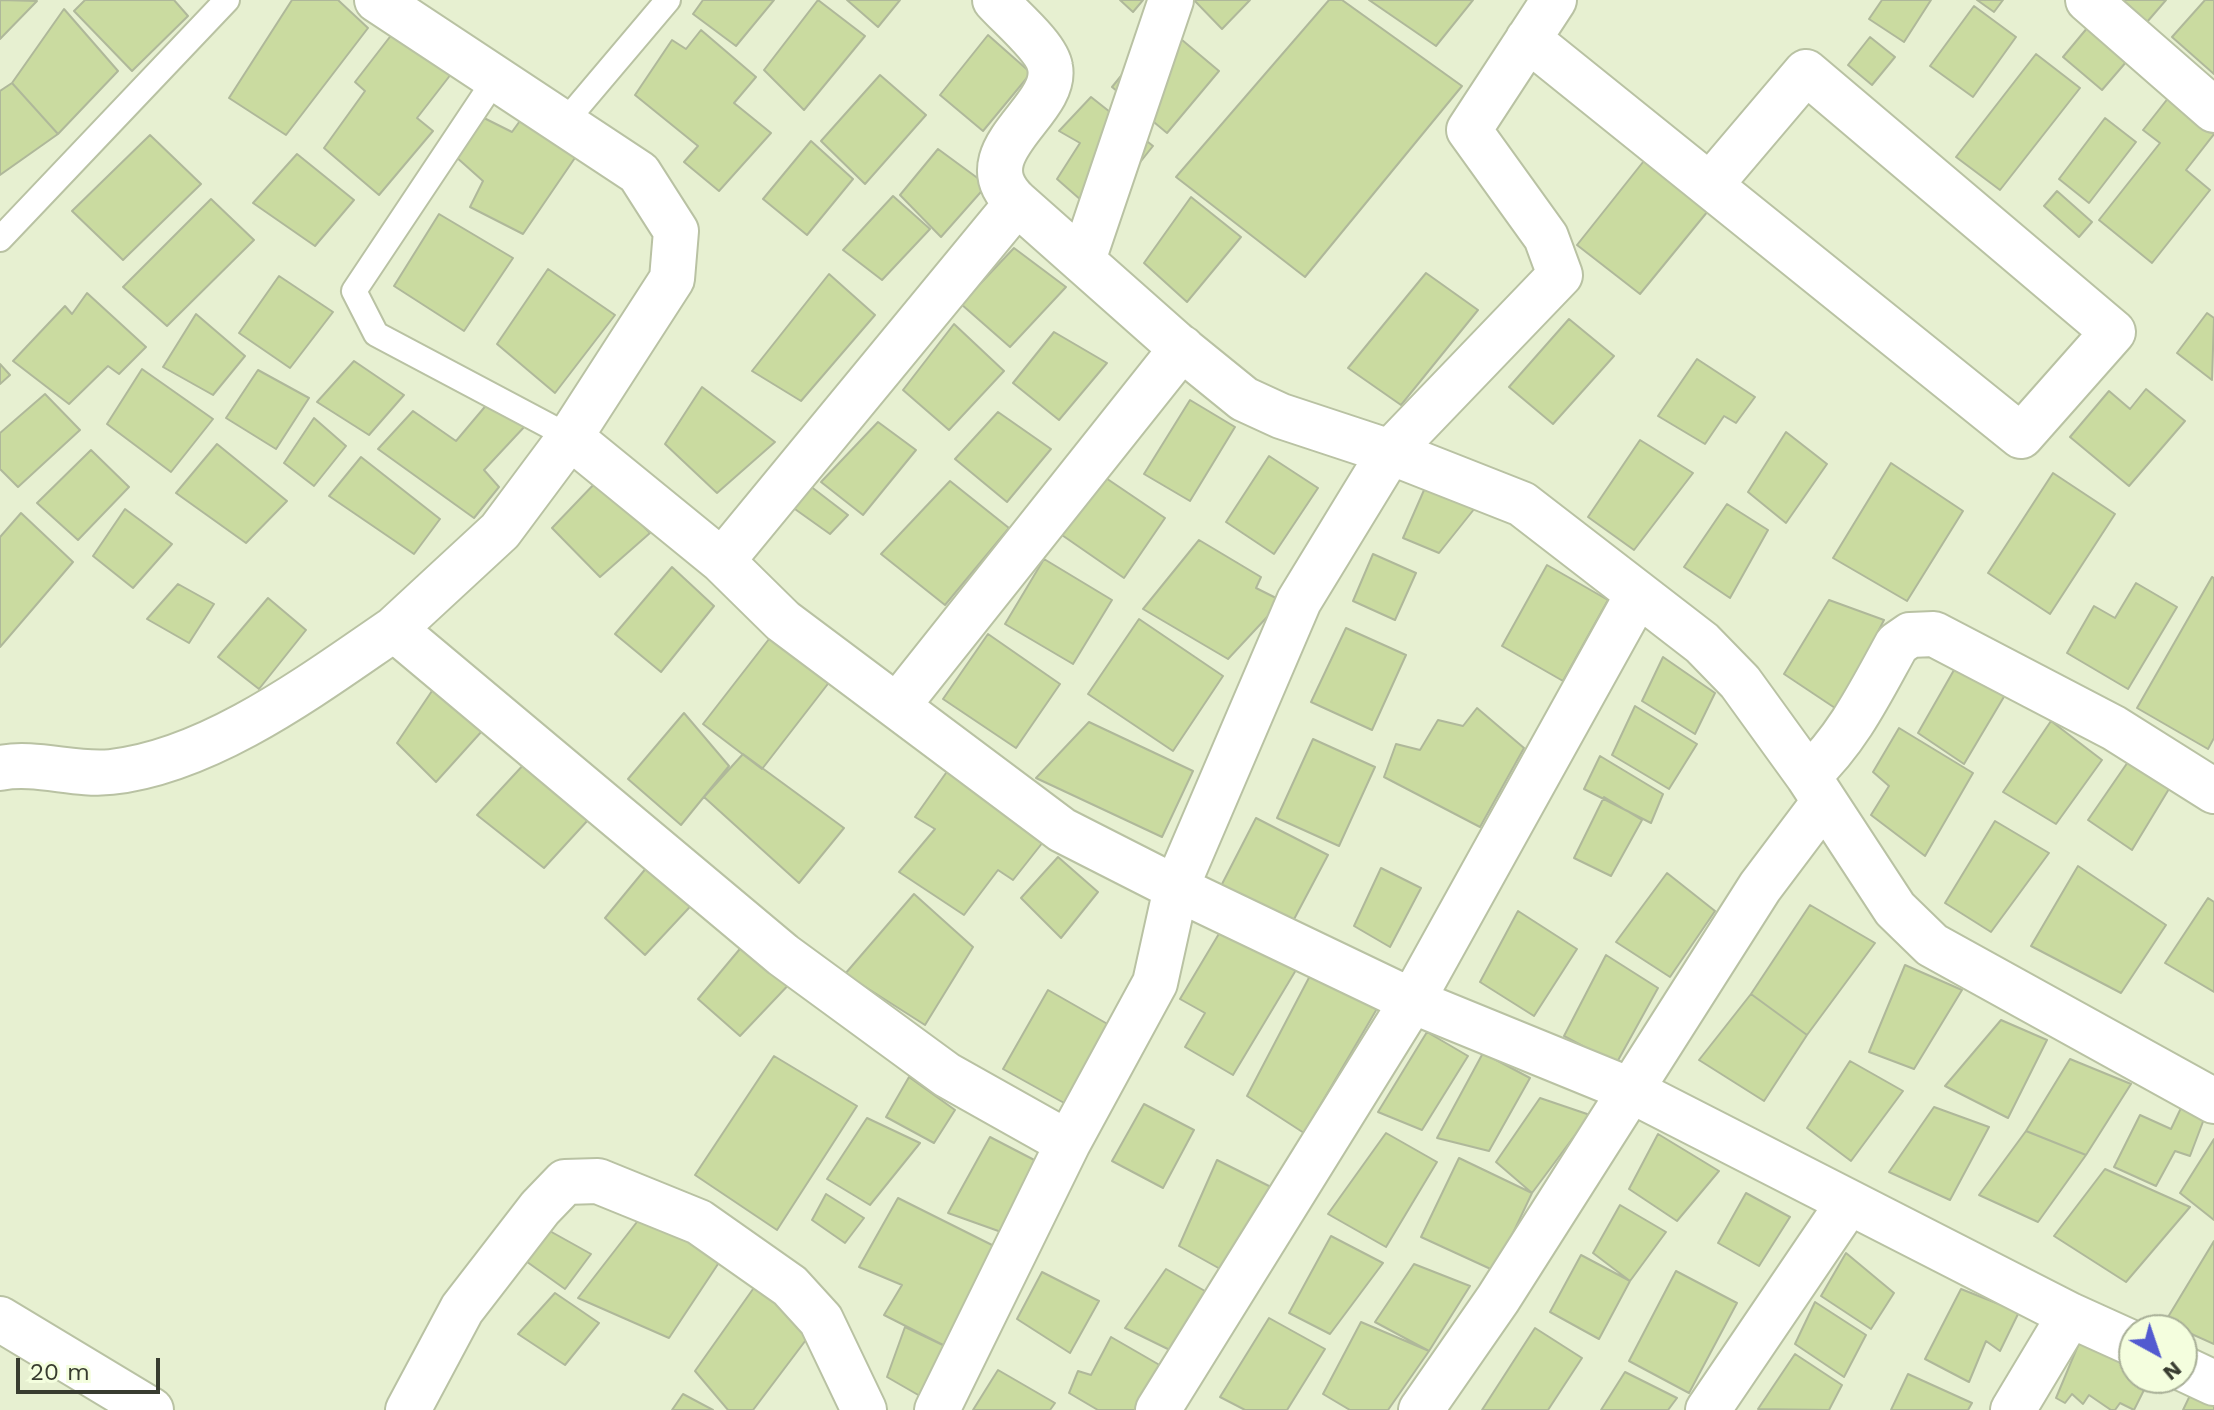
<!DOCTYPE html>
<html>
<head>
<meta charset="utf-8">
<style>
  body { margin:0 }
  #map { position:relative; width:2214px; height:1410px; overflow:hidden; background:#e7f0d1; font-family:"Work Sans",sans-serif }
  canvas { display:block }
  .north { position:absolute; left:2118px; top:1314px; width:80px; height:80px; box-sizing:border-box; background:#f4fede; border:2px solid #a9b098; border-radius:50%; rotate:140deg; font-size:22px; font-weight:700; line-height:32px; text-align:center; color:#383c30 }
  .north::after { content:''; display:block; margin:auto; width:28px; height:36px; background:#525ad0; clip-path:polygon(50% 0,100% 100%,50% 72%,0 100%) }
  .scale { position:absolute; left:16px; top:1358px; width:144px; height:36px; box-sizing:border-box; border:4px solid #383c30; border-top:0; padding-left:10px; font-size:24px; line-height:28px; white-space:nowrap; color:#383c30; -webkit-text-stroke:6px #f4fede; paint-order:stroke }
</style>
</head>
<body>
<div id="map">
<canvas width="2214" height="1410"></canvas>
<div class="north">N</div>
<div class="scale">20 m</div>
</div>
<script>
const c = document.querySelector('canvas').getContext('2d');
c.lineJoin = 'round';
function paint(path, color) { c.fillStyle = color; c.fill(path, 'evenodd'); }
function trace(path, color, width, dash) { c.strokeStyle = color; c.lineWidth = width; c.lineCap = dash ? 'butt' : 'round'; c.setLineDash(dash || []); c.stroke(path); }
const building = new Path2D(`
  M 0,0 L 37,1 L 0,39 Z
  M 85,0 L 174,0 L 188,16 L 132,71 L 74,11 Z
  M 292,0 L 338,0 L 368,28 L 286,135 L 229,98 Z
  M 703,0 L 774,0 L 736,46 L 693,14 Z
  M 818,0 L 865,36 L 804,110 L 764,70 Z
  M 847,0 L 900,0 L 878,27 Z
  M 1120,0 L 1143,0 L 1133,12 Z
  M 1194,0 L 1250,0 L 1222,29 Z
  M 1329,0 L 1342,0 L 1462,86 L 1305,277 L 1176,177 Z
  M 1369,0 L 1473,0 L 1436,46 Z
  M 1882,0 L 1931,0 L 1904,42 L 1869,19 Z
  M 1977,0 L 2003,0 L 1994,12 Z
  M 2123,0 L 2166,0 L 2147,22 Z
  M 2205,0 L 2214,0 L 2214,74 L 2172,37 Z
  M 1974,6 L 2016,37 L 1973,97 L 1930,66 Z
  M 64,9 L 118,71 L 58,134 L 12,83 Z
  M 2093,21 L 2133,54 L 2102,90 L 2063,57 Z
  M 1163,24 L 1219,71 L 1167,133 L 1112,87 Z
  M 396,29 L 455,69 L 417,118 L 433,131 L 379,195 L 324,148 L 365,91 L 355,82 Z
  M 701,30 L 756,77 L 734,103 L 771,133 L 719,191 L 684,162 L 698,146 L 635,95 L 672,40 L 686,49 Z
  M 988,35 L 1031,73 L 983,131 L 940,95 Z
  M 1870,37 L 1895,57 L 1872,85 L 1848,65 Z
  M 2036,54 L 2080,88 L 2000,190 L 1956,157 Z
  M 880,75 L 926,115 L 865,184 L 821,141 Z
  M 12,83 L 58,134 L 0,175 L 0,91 Z
  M 1091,97 L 1153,146 L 1098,215 L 1057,179 L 1080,143 L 1059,131 Z
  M 2169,97 L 2214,134 L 2186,170 L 2210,190 L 2152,263 L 2099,220 L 2160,143 L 2143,130 Z
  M 527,111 L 581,149 L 523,234 L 470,207 L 483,181 L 455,156 L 482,117 L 512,132 Z
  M 2105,118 L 2136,142 L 2089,203 L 2059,179 Z
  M 150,135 L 201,184 L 123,260 L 72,211 Z
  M 811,141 L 853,179 L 807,235 L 763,199 Z
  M 938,149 L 987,185 L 941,237 L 900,195 Z
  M 1651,152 L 1717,200 L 1640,294 L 1577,245 Z
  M 297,154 L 354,200 L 315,246 L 253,203 Z
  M 2057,191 L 2092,222 L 2079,237 L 2044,206 Z
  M 893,196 L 930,229 L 882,280 L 843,250 Z
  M 1191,197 L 1241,237 L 1187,302 L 1144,263 Z
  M 211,199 L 254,240 L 167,326 L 123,287 Z
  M 439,214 L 513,258 L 464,331 L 394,286 Z
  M 1014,248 L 1066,287 L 1010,347 L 961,304 Z
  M 548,269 L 615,315 L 555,393 L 497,344 Z
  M 1426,273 L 1478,310 L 1401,405 L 1348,368 Z
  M 829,274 L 875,315 L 801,401 L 752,371 Z
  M 279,276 L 333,312 L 290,368 L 239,333 Z
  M 87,293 L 146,347 L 119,374 L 108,366 L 69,404 L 13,361 L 65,306 L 72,314 Z
  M 2207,313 L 2214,318 L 2212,380 L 2177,353 Z
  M 196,314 L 245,356 L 213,395 L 163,367 Z
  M 1569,319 L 1614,356 L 1553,424 L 1509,387 Z
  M 954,324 L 1004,371 L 949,430 L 903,390 Z
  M 1054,332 L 1107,363 L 1059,420 L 1013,383 Z
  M 1697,359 L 1755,397 L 1736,423 L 1724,416 L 1705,444 L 1658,416 Z
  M 354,361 L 404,395 L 369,435 L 317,402 Z
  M 0,364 L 10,375 L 0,384 Z
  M 142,369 L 213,419 L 171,472 L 107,424 Z
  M 258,370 L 309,398 L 276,449 L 226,418 Z
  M 702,387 L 775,442 L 717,493 L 665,444 Z
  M 2146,389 L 2185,421 L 2129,486 L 2070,437 L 2109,391 L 2130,409 Z
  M 45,394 L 80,430 L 18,487 L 0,469 L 0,433 Z
  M 494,396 L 526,425 L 484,470 L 499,487 L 474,518 L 378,449 L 413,411 L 456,441 Z
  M 1190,400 L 1235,427 L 1190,501 L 1144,474 Z
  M 998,412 L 1051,449 L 1007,502 L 955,459 Z
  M 314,418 L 346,446 L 314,486 L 284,463 Z
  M 878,422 L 916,450 L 863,515 L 821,482 Z
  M 1786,432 L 1827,464 L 1786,523 L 1748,492 Z
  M 1640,440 L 1693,473 L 1634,550 L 1588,517 Z
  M 217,444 L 287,501 L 246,543 L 176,493 Z
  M 91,450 L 129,487 L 78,540 L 37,503 Z
  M 1269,456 L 1318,488 L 1274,554 L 1226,522 Z
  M 361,457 L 440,519 L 414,554 L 329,496 Z
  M 1891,463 L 1963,511 L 1907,601 L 1833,558 Z
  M 2053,473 L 2115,514 L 2050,614 L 1988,573 Z
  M 1100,474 L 1165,518 L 1124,578 L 1059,533 Z
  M 801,479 L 848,515 L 830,534 L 785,502 Z
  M 598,480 L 650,533 L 600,577 L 552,528 Z
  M 950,481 L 1009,528 L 945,605 L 881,554 Z
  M 1428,481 L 1479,503 L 1439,553 L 1403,538 Z
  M 1727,504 L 1768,530 L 1730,598 L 1684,567 Z
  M 125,509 L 172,544 L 133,588 L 93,556 Z
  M 21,513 L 73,562 L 0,647 L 0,537 Z
  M 1199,540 L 1261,577 L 1256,588 L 1282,601 L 1228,659 L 1143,609 Z
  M 1373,554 L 1416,573 L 1395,620 L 1353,601 Z
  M 1044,559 L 1112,600 L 1073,664 L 1005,624 Z
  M 1547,565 L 1608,600 L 1563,681 L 1502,646 Z
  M 672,567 L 714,606 L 661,672 L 615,634 Z
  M 2212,577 L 2214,578 L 2214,738 L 2208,749 L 2137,708 Z
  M 2136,583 L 2177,607 L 2128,689 L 2067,653 L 2094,606 L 2115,618 Z
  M 178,584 L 214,604 L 189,643 L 147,619 Z
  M 268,598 L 306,630 L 259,689 L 218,657 Z
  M 1829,600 L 1884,620 L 1838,710 L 1784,674 Z
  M 1139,619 L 1223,676 L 1173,751 L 1088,694 Z
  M 783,621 L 841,667 L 762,769 L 703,724 Z
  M 1346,628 L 1406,655 L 1372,730 L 1311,702 Z
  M 988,634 L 1060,684 L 1016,748 L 943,699 Z
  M 1663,657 L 1715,693 L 1695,734 L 1642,701 Z
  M 1958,663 L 2008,690 L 1964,764 L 1918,733 Z
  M 438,682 L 482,731 L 436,782 L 397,743 Z
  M 1635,706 L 1697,744 L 1669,789 L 1612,755 Z
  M 1477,708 L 1524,748 L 1480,827 L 1384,777 L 1396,744 L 1420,750 L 1438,720 L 1463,726 Z
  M 684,713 L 729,766 L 681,825 L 628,779 Z
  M 2051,721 L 2102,760 L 2056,824 L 2003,792 Z
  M 1089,722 L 1193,771 L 1162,837 L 1036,778 Z
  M 1899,728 L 1973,773 L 1925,856 L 1871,815 L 1889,786 L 1873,772 Z
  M 1313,739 L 1375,767 L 1339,846 L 1277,818 Z
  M 743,754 L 844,828 L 799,883 L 704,797 Z
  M 1600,756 L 1663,794 L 1651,823 L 1584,789 Z
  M 2130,759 L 2175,779 L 2132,850 L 2088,820 Z
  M 526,762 L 588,820 L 544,868 L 477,815 Z
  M 953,763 L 1047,837 L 1013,880 L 998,870 L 964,915 L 899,872 L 935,829 L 915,817 Z
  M 1604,797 L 1642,820 L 1611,876 L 1574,858 Z
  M 1256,818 L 1328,855 L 1292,923 L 1221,886 Z
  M 1995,821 L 2049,853 L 1991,932 L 1945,903 Z
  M 1058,857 L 1098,892 L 1061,938 L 1021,898 Z
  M 652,861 L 700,896 L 645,955 L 605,918 Z
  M 2078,866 L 2166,925 L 2121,993 L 2031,946 Z
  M 1381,868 L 1421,888 L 1390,947 L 1354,926 Z
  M 1667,873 L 1715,911 L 1670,977 L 1616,942 Z
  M 914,894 L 973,947 L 925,1025 L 845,974 Z
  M 2208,898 L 2214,902 L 2214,992 L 2165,963 Z
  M 1810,905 L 1875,943 L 1807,1035 L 1751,994 Z
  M 1518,911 L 1577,949 L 1534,1016 L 1480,982 Z
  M 1223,927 L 1296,970 L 1233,1075 L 1185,1047 L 1205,1013 L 1180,999 Z
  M 749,938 L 795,978 L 740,1036 L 698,999 Z
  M 1606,955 L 1658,988 L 1616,1064 L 1564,1036 Z
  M 1905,965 L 1962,990 L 1914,1069 L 1869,1052 Z
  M 1313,970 L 1378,1007 L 1304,1133 L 1247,1096 Z
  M 1048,990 L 1111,1026 L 1066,1104 L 1003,1069 Z
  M 1751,994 L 1807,1035 L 1764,1101 L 1699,1060 Z
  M 2001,1020 L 2047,1040 L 2008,1118 L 1945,1086 Z
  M 1427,1032 L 1468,1056 L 1422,1130 L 1378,1112 Z
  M 1483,1053 L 1530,1078 L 1489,1151 L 1437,1138 Z
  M 774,1056 L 857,1106 L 777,1230 L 695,1175 Z
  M 2070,1059 L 2131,1084 L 2086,1155 L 2026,1131 Z
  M 1850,1061 L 1903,1091 L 1851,1161 L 1807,1128 Z
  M 909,1077 L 955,1110 L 934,1143 L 886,1117 Z
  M 1540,1098 L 1590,1115 L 1532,1193 L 1496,1162 Z
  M 1144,1104 L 1194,1130 L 1163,1188 L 1112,1161 Z
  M 1934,1107 L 1989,1127 L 1950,1200 L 1889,1172 Z
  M 2181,1108 L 2204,1119 L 2190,1156 L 2175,1151 L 2156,1186 L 2114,1167 L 2140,1115 L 2171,1129 Z
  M 867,1118 L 920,1143 L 870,1205 L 827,1179 Z
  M 2026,1131 L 2086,1155 L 2038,1222 L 1979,1195 Z
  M 1386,1133 L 1437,1162 L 1386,1247 L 1328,1214 Z
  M 1658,1134 L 1719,1171 L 1677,1221 L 1629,1189 Z
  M 990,1137 L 1042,1164 L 1004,1233 L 948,1213 Z
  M 2214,1139 L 2214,1220 L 2180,1193 Z
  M 1459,1158 L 1532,1193 L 1495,1271 L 1421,1237 Z
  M 1217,1160 L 1273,1188 L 1222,1270 L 1179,1246 Z
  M 2105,1169 L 2190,1207 L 2126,1282 L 2054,1236 Z
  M 1746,1193 L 1790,1217 L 1759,1266 L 1718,1243 Z
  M 826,1194 L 864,1218 L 845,1243 L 812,1220 Z
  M 898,1198 L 996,1247 L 949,1348 L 884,1315 L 902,1285 L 859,1267 Z
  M 1620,1205 L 1666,1232 L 1630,1281 L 1593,1253 Z
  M 647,1209 L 720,1261 L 669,1338 L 578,1298 Z
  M 539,1225 L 591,1254 L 565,1289 L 509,1249 Z
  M 1331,1236 L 1383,1263 L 1330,1334 L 1289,1313 Z
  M 2214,1241 L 2214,1344 L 2165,1322 Z
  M 1846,1253 L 1894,1293 L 1871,1329 L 1821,1296 Z
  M 1581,1255 L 1630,1281 L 1599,1339 L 1550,1312 Z
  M 1414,1264 L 1470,1286 L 1429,1351 L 1375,1322 Z
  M 1166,1269 L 1212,1295 L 1178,1354 L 1125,1328 Z
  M 1676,1271 L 1737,1303 L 1689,1393 L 1629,1361 Z
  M 1042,1272 L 1099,1301 L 1070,1353 L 1017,1319 Z
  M 758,1282 L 821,1320 L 753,1410 L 728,1410 L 695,1371 Z
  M 1961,1289 L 2019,1312 L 2000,1351 L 1986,1341 L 1969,1382 L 1925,1359 Z
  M 555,1293 L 599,1323 L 565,1365 L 518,1334 Z
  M 1815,1302 L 1866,1335 L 1844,1377 L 1795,1344 Z
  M 1269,1318 L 1325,1349 L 1287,1410 L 1245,1410 L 1220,1397 Z
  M 1361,1322 L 1429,1351 L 1388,1410 L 1350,1410 L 1323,1394 Z
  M 905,1327 L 949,1348 L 920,1396 L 887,1377 Z
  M 1535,1328 L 1582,1358 L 1548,1410 L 1482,1410 Z
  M 2082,1336 L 2134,1364 L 2134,1378 L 2150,1378 L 2134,1410 L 2120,1403 L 2115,1410 L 2111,1410 L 2089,1395 L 2083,1404 L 2072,1394 L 2065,1403 L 2056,1398 Z
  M 1111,1337 L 1170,1371 L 1141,1410 L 1098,1410 L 1069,1393 L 1078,1371 L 1091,1375 Z
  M 1795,1354 L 1842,1385 L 1829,1410 L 1758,1409 Z
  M 998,1370 L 1055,1403 L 1050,1410 L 973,1410 Z
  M 1625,1372 L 1677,1398 L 1668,1410 L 1601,1410 Z
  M 1908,1374 L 1972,1403 L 1968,1410 L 1891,1410 Z
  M 2195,1385 L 2214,1392 L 2214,1410 L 2183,1410 Z
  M 683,1394 L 713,1410 L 672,1410 Z`);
paint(building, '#cadba0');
trace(building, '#afb89a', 2);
const lane = new Path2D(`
  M 496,78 L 354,291 L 376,334 L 570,437
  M 564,123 L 668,0
  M 0,239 L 227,0`);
const street = new Path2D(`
  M 377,0 L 639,173 L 676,231 L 672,279 L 570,437 L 500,531 L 394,629
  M 995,0 C 1009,16 1047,47 1050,67 C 1059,112 962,152 1017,203 L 1175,343 L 1244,399 L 1281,416 L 1390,452 L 1522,504 L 1702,643 L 1740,682 L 1808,776 L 1895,909 L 1932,945 L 2214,1101
  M 2088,0 L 2214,110
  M 1528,39 L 2021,436 L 2113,332 L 1806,72 L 1710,185
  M 1083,260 L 1171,0
  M 570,437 L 722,561 L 783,621 L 1062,830 L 1176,888 L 1412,1001 L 1630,1090 L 2070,1315 L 2134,1344
  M 722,561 L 1017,203
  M 898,705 L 1182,348
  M 0,768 C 36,761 75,776 111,772 C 211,761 312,685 394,629 L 783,955 L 947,1075 L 1068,1143
  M 1808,776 C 1848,739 1871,691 1897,644 L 1910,635 L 1934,634 L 2114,728 L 2214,791
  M 0,1319 L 151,1410
  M 2182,1368 L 2214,1383
  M 408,1410 L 462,1309 L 540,1208 L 565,1182 L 598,1181 L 699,1222 L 790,1286 L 821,1320 L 864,1410
  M 937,1410 L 1068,1143 L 1155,983 L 1176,888 L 1299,601 L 1390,452 L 1560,275 L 1546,237 L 1469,130 L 1554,0
  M 1158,1410 L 1412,1001 L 1638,594
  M 1421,1410 L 1498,1299 L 1760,887 L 1824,802
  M 1708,1410 L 1849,1202
  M 2013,1410 L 2070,1315`);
trace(lane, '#b9c2a3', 28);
trace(street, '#b9c2a3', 48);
trace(lane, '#fff', 24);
trace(street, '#fff', 44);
</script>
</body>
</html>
